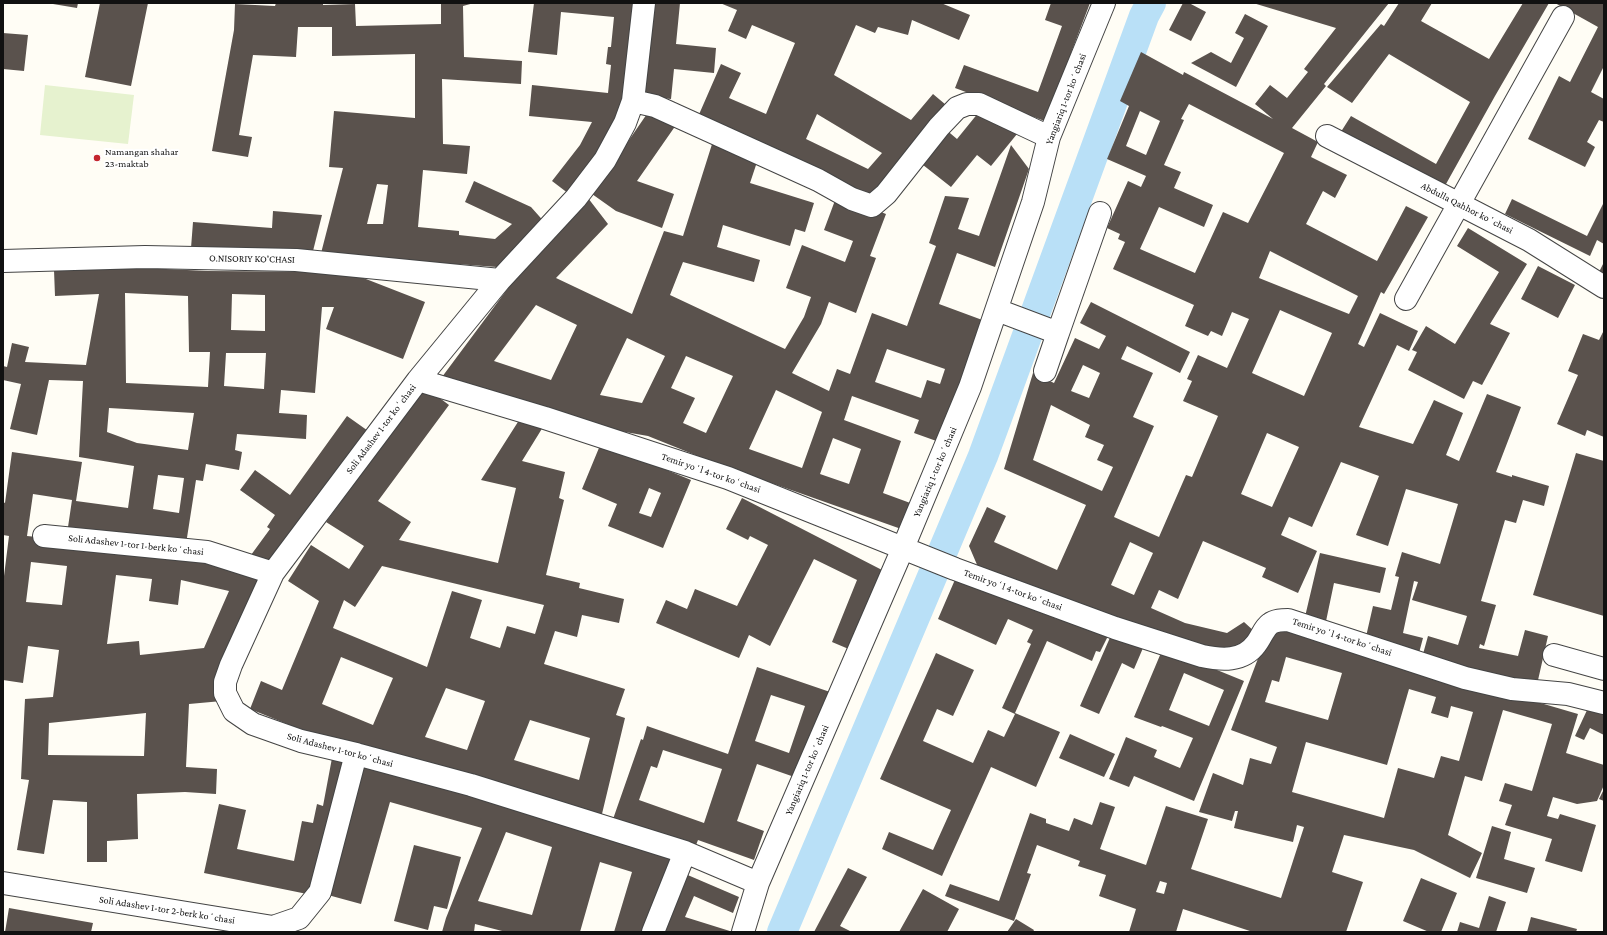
<!DOCTYPE html>
<html>
<head>
<meta charset="utf-8">
<style>
  body { margin:0 }
  #map { position:relative; width:1607px; height:935px; overflow:hidden; background:#fffdf5; font-family:"Crimson Pro",serif }
  canvas { display:block }
  .frame { position:absolute; inset:0; border:4px solid #111; pointer-events:none }
</style>
</head>
<body>
<div id="map">
<canvas width="1607" height="935"></canvas>
<div class="frame"></div>
</div>
<script>
const c = document.querySelector('canvas').getContext('2d');
c.lineJoin = 'round';
function paint(path, color) { c.fillStyle = color; c.fill(path, 'evenodd'); }
function trace(path, color, width, dash) { c.strokeStyle = color; c.lineWidth = width; c.lineCap = dash ? 'butt' : 'round'; c.setLineDash(dash || []); c.stroke(path); }
function label(font, color, halo, rows, align = 'center') {
  c.font = font + ' "Crimson Pro",serif'; c.lineWidth = 4; c.setLineDash([]); c.textBaseline = 'middle'; c.strokeStyle = halo; c.fillStyle = color; for (const [text, x, y, turn = 0] of rows) {
    c.save(); c.translate(x, y); c.rotate((+turn || 0) * Math.PI / 180); c.textAlign = isNaN(turn) ? turn : align; if (halo) c.strokeText(text, 0, 0); c.fillText(text, 0, 0); c.restore();
  }
}
paint(new Path2D(`
  M 45,85 L 134,95 L 128,144 L 40,135 Z`), '#e6f2cf');
trace(new Path2D(`
  M 782,932 L 983,456 L 1144,16 L 1151,3`), '#b9e0f7', 30);
paint(new Path2D(`
  M 47,3 L 78,3 L 77,8 Z
  M 100,3 L 148,3 L 131,86 L 85,77 Z
  M 276,3 L 323,3 L 323,5 L 355,4 L 356,26 L 441,24 L 441,3 L 474,3 L 463,6 L 464,57 L 522,61 L 521,84 L 442,79 L 443,144 L 470,146 L 467,174 L 423,170 L 418,227 L 459,231 L 459,235 L 495,239 L 512,224 L 465,202 L 474,181 L 531,207 L 547,225 L 497,267 L 457,264 L 456,266 L 319,261 L 343,168 L 329,167 L 334,111 L 415,118 L 415,54 L 332,56 L 332,27 L 298,27 L 296,57 L 253,55 L 239,135 L 252,137 L 248,157 L 212,151 L 234,30 L 235,4 L 275,6 ZM 377,184 L 388,185 L 383,224 L 367,224 Z
  M 534,3 L 640,3 L 631,95 L 573,197 L 552,181 L 580,145 L 592,122 L 529,116 L 532,85 L 608,93 L 611,65 L 606,64 L 608,47 L 611,47 L 614,17 L 561,12 L 557,55 L 528,52 Z
  M 651,3 L 680,3 L 676,44 L 716,48 L 714,73 L 674,69 L 671,99 L 642,96 Z
  M 720,3 L 941,3 L 970,15 L 959,40 L 912,20 L 908,35 L 878,27 L 875,33 L 856,25 L 834,75 L 911,120 L 933,94 L 952,110 L 873,200 L 697,119 L 721,64 L 741,73 L 729,98 L 766,114 L 795,43 L 752,25 L 746,39 L 728,31 L 737,10 ZM 817,114 L 882,153 L 868,169 L 806,139 Z
  M 1051,3 L 1090,3 L 1071,53 L 1075,55 L 1050,123 L 955,88 L 964,65 L 1038,92 L 1062,26 L 1045,20 Z
  M 1183,3 L 1189,3 L 1206,12 L 1191,41 L 1169,30 Z
  M 1253,3 L 1389,3 L 1324,84 L 1326,86 L 1292,128 L 1318,142 L 1311,157 L 1347,175 L 1335,198 L 1323,191 L 1306,224 L 1377,261 L 1406,206 L 1428,217 L 1384,294 L 1381,292 L 1358,344 L 1364,347 L 1380,313 L 1418,331 L 1409,351 L 1397,345 L 1359,427 L 1413,444 L 1434,400 L 1463,413 L 1446,455 L 1459,461 L 1487,394 L 1521,407 L 1496,472 L 1512,477 L 1512,475 L 1549,486 L 1544,506 L 1523,500 L 1516,523 L 1505,520 L 1481,601 L 1496,605 L 1484,646 L 1480,644 L 1479,648 L 1518,656 L 1525,630 L 1548,636 L 1536,689 L 1423,654 L 1428,636 L 1458,645 L 1467,616 L 1412,600 L 1418,582 L 1414,581 L 1403,633 L 1423,638 L 1419,653 L 1365,641 L 1373,606 L 1391,610 L 1399,577 L 1395,576 L 1402,552 L 1440,564 L 1458,504 L 1406,489 L 1388,546 L 1356,535 L 1379,476 L 1341,462 L 1312,527 L 1289,517 L 1281,535 L 1317,551 L 1298,593 L 1262,577 L 1266,568 L 1203,541 L 1178,599 L 1159,590 L 1151,608 L 1185,623 L 1227,633 L 1244,622 L 1255,632 L 1242,647 L 1223,653 L 1177,642 L 978,567 L 969,546 L 987,507 L 1006,516 L 994,542 L 1057,570 L 1086,505 L 1004,469 L 1033,373 L 1054,383 L 1075,338 L 1099,349 L 1106,336 L 1080,323 L 1091,302 L 1190,352 L 1180,373 L 1127,346 L 1121,359 L 1153,373 L 1133,417 L 1154,426 L 1114,517 L 1159,537 L 1186,475 L 1192,477 L 1218,416 L 1183,401 L 1192,381 L 1187,379 L 1198,355 L 1227,368 L 1249,319 L 1232,312 L 1222,336 L 1211,331 L 1208,336 L 1185,326 L 1194,305 L 1113,269 L 1125,242 L 1118,239 L 1120,234 L 1107,228 L 1128,181 L 1141,187 L 1146,176 L 1107,159 L 1129,106 L 1120,101 L 1141,52 L 1183,75 L 1184,72 L 1273,119 L 1255,104 L 1270,85 L 1287,98 L 1308,72 L 1304,69 L 1336,28 ZM 1189,104 L 1284,153 L 1248,223 L 1223,212 L 1195,273 L 1140,249 L 1159,207 L 1204,227 L 1213,205 L 1174,188 L 1181,172 L 1164,165 L 1184,120 L 1181,119 ZM 1140,111 L 1160,121 L 1146,155 L 1126,146 ZM 1270,251 L 1358,296 L 1349,314 L 1259,278 ZM 1280,310 L 1332,333 L 1304,396 L 1252,373 ZM 1083,365 L 1100,373 L 1089,398 L 1071,391 ZM 1051,405 L 1090,425 L 1085,437 L 1104,445 L 1097,460 L 1113,467 L 1102,491 L 1033,460 ZM 1267,433 L 1299,447 L 1272,507 L 1241,494 ZM 1130,542 L 1153,553 L 1134,595 L 1111,585 Z
  M 1399,3 L 1432,3 L 1421,21 L 1489,59 L 1523,3 L 1549,3 L 1495,96 L 1441,193 L 1337,138 L 1351,116 L 1436,164 L 1470,102 L 1389,54 L 1352,103 L 1327,87 L 1381,24 L 1384,26 Z
  M 1555,3 L 1604,3 L 1604,66 L 1591,92 L 1604,99 L 1604,122 L 1599,120 L 1587,142 L 1595,147 L 1585,167 L 1528,139 L 1559,76 L 1570,82 L 1598,27 Z
  M 1245,14 L 1268,26 L 1236,87 L 1191,63 L 1211,52 L 1231,63 L 1244,38 L 1235,33 Z
  M 3,33 L 28,35 L 24,71 L 3,69 Z
  M 983,107 L 1017,134 L 991,166 L 977,155 L 951,187 L 918,161 L 944,128 L 957,139 Z
  M 651,108 L 676,125 L 637,181 L 674,194 L 662,228 L 616,211 L 592,194 Z
  M 713,141 L 759,156 L 750,183 L 814,203 L 805,232 L 795,229 L 790,246 L 723,225 L 717,247 L 760,260 L 754,282 L 683,262 L 670,295 L 785,349 L 804,317 L 811,297 L 786,288 L 802,245 L 845,262 L 853,241 L 824,230 L 837,195 L 886,214 L 870,256 L 876,258 L 856,313 L 829,302 L 821,324 L 792,373 L 829,391 L 837,369 L 850,374 L 872,313 L 907,326 L 936,246 L 929,243 L 945,196 L 969,198 L 958,229 L 979,236 L 1011,145 L 1029,169 L 995,267 L 957,253 L 939,304 L 985,321 L 942,443 L 914,433 L 919,420 L 852,396 L 844,420 L 901,441 L 883,493 L 913,504 L 904,530 L 715,463 L 648,436 L 585,425 L 442,377 L 526,264 L 588,198 L 608,224 L 556,278 L 632,314 L 664,231 L 683,236 ZM 536,305 L 577,325 L 551,380 L 494,361 ZM 627,338 L 665,356 L 642,403 L 600,395 ZM 887,349 L 945,369 L 940,384 L 927,380 L 921,398 L 875,382 ZM 686,356 L 733,376 L 706,433 L 683,423 L 695,398 L 671,388 ZM 776,390 L 822,412 L 802,468 L 749,449 ZM 833,438 L 861,449 L 849,484 L 820,474 Z
  M 1512,199 L 1587,236 L 1604,202 L 1604,244 L 1597,240 L 1590,256 L 1505,214 Z
  M 273,211 L 322,215 L 311,259 L 191,248 L 193,222 L 272,228 Z
  M 1468,228 L 1527,264 L 1490,324 L 1510,333 L 1482,385 L 1473,381 L 1464,399 L 1408,370 L 1417,352 L 1412,350 L 1426,326 L 1455,344 L 1499,272 L 1457,246 Z
  M 1604,262 L 1604,275 L 1599,272 Z
  M 1538,266 L 1575,285 L 1558,318 L 1521,299 Z
  M 124,267 L 208,271 L 348,272 L 425,302 L 403,359 L 326,329 L 334,307 L 322,307 L 315,393 L 281,390 L 279,413 L 307,415 L 306,439 L 237,434 L 235,450 L 242,452 L 239,470 L 206,464 L 203,481 L 196,480 L 186,544 L 68,527 L 72,500 L 33,494 L 27,536 L 96,543 L 266,571 L 222,701 L 189,704 L 186,767 L 217,769 L 216,794 L 185,792 L 137,794 L 138,839 L 107,841 L 107,862 L 87,862 L 87,802 L 53,800 L 44,854 L 17,850 L 29,780 L 21,779 L 25,699 L 53,697 L 59,650 L 28,646 L 23,683 L 3,680 L 3,584 L 9,536 L 3,535 L 3,502 L 5,503 L 12,452 L 82,462 L 76,501 L 128,508 L 134,466 L 79,457 L 83,381 L 49,380 L 37,435 L 10,429 L 21,384 L 3,380 L 3,366 L 7,367 L 12,343 L 29,347 L 25,362 L 86,365 L 99,294 L 55,296 L 54,270 ZM 125,293 L 188,296 L 189,352 L 210,352 L 208,387 L 126,383 ZM 232,294 L 265,295 L 265,331 L 231,330 ZM 226,353 L 266,353 L 264,389 L 224,386 ZM 109,408 L 194,413 L 188,450 L 137,443 L 107,432 ZM 158,475 L 184,478 L 179,513 L 153,509 ZM 31,562 L 67,566 L 62,605 L 26,602 ZM 116,575 L 152,579 L 149,601 L 178,605 L 181,580 L 229,591 L 204,648 L 140,655 L 139,641 L 107,644 ZM 146,713 L 144,756 L 48,755 L 49,723 Z
  M 1604,330 L 1604,437 L 1587,430 L 1585,436 L 1557,424 L 1578,375 L 1568,371 L 1583,334 L 1599,340 Z
  M 425,387 L 449,405 L 378,501 L 411,522 L 399,540 L 498,563 L 516,488 L 481,480 L 523,414 L 543,427 L 522,461 L 565,472 L 559,498 L 564,500 L 546,575 L 580,583 L 579,588 L 624,599 L 619,623 L 582,615 L 577,637 L 555,631 L 544,664 L 625,689 L 616,715 L 625,718 L 601,818 L 340,742 L 292,726 L 250,709 L 261,681 L 282,690 L 319,601 L 288,581 L 311,545 L 349,569 L 364,546 L 326,522 ZM 382,566 L 544,605 L 535,634 L 507,626 L 500,648 L 470,638 L 482,600 L 452,591 L 427,667 L 333,628 L 344,600 L 355,607 ZM 341,657 L 393,678 L 373,725 L 322,704 ZM 446,688 L 485,701 L 467,750 L 425,737 ZM 530,720 L 590,738 L 579,780 L 514,760 Z
  M 347,416 L 371,433 L 268,567 L 251,555 L 270,529 L 267,527 L 275,515 L 240,490 L 255,470 L 290,495 Z
  M 601,443 L 691,480 L 663,548 L 608,526 L 617,504 L 582,489 ZM 649,488 L 661,493 L 651,517 L 639,513 Z
  M 1576,453 L 1604,461 L 1604,616 L 1533,595 Z
  M 742,498 L 882,570 L 851,650 L 832,642 L 857,580 L 814,559 L 770,646 L 749,635 L 739,658 L 656,623 L 666,600 L 687,609 L 695,589 L 737,606 L 768,545 L 750,536 L 748,540 L 726,529 Z
  M 1320,553 L 1386,568 L 1380,593 L 1334,583 L 1325,626 L 1304,621 Z
  M 957,575 L 1057,619 L 1060,613 L 1109,634 L 1100,652 L 1096,651 L 1092,661 L 1047,641 L 1015,713 L 1060,732 L 1036,787 L 991,767 L 942,876 L 882,849 L 889,832 L 933,850 L 951,810 L 880,779 L 936,653 L 974,670 L 953,716 L 937,709 L 923,741 L 973,763 L 988,730 L 1004,737 L 1015,714 L 1002,708 L 1031,644 L 1027,642 L 1033,630 L 1008,619 L 996,645 L 938,619 Z
  M 1271,624 L 1578,714 L 1566,753 L 1604,765 L 1604,785 L 1597,801 L 1577,804 L 1553,797 L 1547,816 L 1558,819 L 1560,814 L 1596,825 L 1582,872 L 1545,861 L 1552,839 L 1505,825 L 1512,805 L 1499,801 L 1505,783 L 1532,791 L 1552,724 L 1503,710 L 1482,781 L 1465,776 L 1448,835 L 1482,853 L 1470,878 L 1414,850 L 1344,835 L 1332,872 L 1363,882 L 1346,932 L 1253,932 L 1183,909 L 1176,932 L 1129,932 L 1136,909 L 1099,896 L 1106,875 L 1078,866 L 1080,861 L 1037,845 L 1027,873 L 1031,874 L 1014,921 L 945,896 L 950,884 L 999,901 L 1030,813 L 1046,819 L 1046,823 L 1069,831 L 1074,818 L 1092,825 L 1100,802 L 1115,807 L 1100,849 L 1146,865 L 1166,806 L 1208,819 L 1191,869 L 1281,898 L 1304,827 L 1297,825 L 1293,842 L 1234,828 L 1238,811 L 1235,811 L 1232,821 L 1199,812 L 1213,773 L 1243,785 L 1250,758 L 1271,764 L 1277,747 L 1231,730 ZM 1286,657 L 1342,673 L 1328,720 L 1265,702 L 1272,680 L 1279,682 ZM 1409,689 L 1436,697 L 1431,713 L 1448,718 L 1451,706 L 1473,712 L 1459,761 L 1441,756 L 1434,778 L 1398,768 L 1384,818 L 1292,792 L 1306,742 L 1387,765 ZM 1160,881 L 1167,883 L 1164,894 L 1156,892 Z
  M 1112,633 L 1143,648 L 1134,669 L 1122,663 L 1099,714 L 1080,706 Z
  M 1163,648 L 1244,681 L 1194,801 L 1134,776 L 1129,787 L 1109,779 L 1126,737 L 1157,750 L 1154,757 L 1180,768 L 1193,738 L 1162,726 L 1161,727 L 1134,717 ZM 1184,673 L 1224,690 L 1209,726 L 1169,710 Z
  M 757,667 L 833,693 L 803,780 L 757,764 L 737,821 L 764,831 L 754,860 L 698,840 L 694,850 L 612,822 L 641,739 L 643,740 L 647,726 L 728,754 ZM 771,695 L 805,706 L 789,753 L 755,741 ZM 663,750 L 722,769 L 704,823 L 639,800 L 651,766 L 657,768 Z
  M 1588,708 L 1604,714 L 1604,735 L 1590,728 L 1584,740 L 1575,736 Z
  M 1070,734 L 1115,754 L 1104,777 L 1059,758 Z
  M 332,758 L 350,762 L 312,895 L 204,873 L 219,804 L 246,810 L 237,849 L 294,861 L 302,821 L 313,823 L 317,804 L 323,806 Z
  M 366,760 L 673,851 L 649,932 L 614,932 L 632,872 L 600,862 L 580,932 L 506,932 L 475,924 L 474,932 L 442,932 L 446,918 L 482,828 L 390,802 L 361,904 L 328,895 ZM 506,832 L 552,847 L 532,915 L 478,901 Z
  M 1604,789 L 1604,801 L 1599,799 Z
  M 1492,826 L 1511,832 L 1504,859 L 1535,868 L 1527,893 L 1476,878 Z
  M 414,845 L 461,857 L 447,909 L 434,906 L 428,930 L 394,921 Z
  M 848,868 L 867,877 L 840,926 L 852,932 L 814,932 Z
  M 683,873 L 739,897 L 733,913 L 694,896 L 685,917 L 733,932 L 660,932 Z
  M 1421,878 L 1457,893 L 1441,932 L 1429,932 L 1403,921 Z
  M 923,889 L 959,909 L 947,932 L 899,932 Z
  M 1489,896 L 1506,902 L 1496,932 L 1457,932 L 1460,922 L 1479,928 Z
  M 9,908 L 93,923 L 91,932 L 5,932 Z
  M 1531,917 L 1577,929 L 1576,932 L 1527,932 Z
  M 1016,919 L 1034,930 L 1033,932 L 1007,932 Z`), '#5a524d');
const minor = new Path2D(`
  M 644,3 L 633,101 L 625,123 L 605,160 L 576,198 L 500,280 L 418,380 L 273,573 L 231,665 L 225,682 L 225,693 L 234,711 L 253,724 L 301,741 L 356,754 L 471,785 L 685,852 L 758,883
  M 633,101 L 655,106 L 818,180 L 852,199 L 872,206 L 886,194 L 939,127 L 957,108 L 967,104 L 979,104 L 1049,137
  M 1327,136 L 1529,240 L 1604,287
  M 3,261 L 145,257 L 296,260 L 500,280
  M 1406,299 L 1563,17
  M 997,310 L 1058,333 L 1100,213
  M 1045,371 L 1058,333
  M 418,380 L 545,418 L 728,478 L 955,569 L 1115,628 L 1202,656 C 1221,660 1243,662 1256,644 C 1261,638 1264,628 1270,624 C 1275,620 1282,620 1288,620 L 1465,678 L 1512,689 L 1568,694 L 1604,703
  M 44,536 L 207,552 L 273,573
  M 1554,655 L 1604,669
  M 3,883 L 273,927 L 299,918 L 320,892 L 356,754
  M 653,932 L 685,852
  M 743,932 L 758,883 L 903,548 L 970,387 L 1033,202 L 1049,137 L 1104,3`);
trace(minor, '#444', 24);
trace(minor, '#fff', 22);
for (const [x, y, r, color] of [
  [97,158,4,"#c4262e"]
]) { const dot = new Path2D(); dot.arc(x, y, r, 0, 2 * Math.PI); c.fillStyle = color; c.fill(dot); trace(dot, '#fff', 1.5); }
label('10px', '#111', '#fff', [
  ["Yangiariq 1-tor koʻchasi",1066,99,-69],
  ["Abdulla Qahhor koʻchasi",1467,208,27],
  ["O.NISORIY KO'CHASI",252,259,1],
  ["Soli Adashev 1-tor koʻchasi",381,429,-53],
  ["Yangiariq 1-tor koʻchasi",935,472,-67],
  ["Temir yoʻl 4-tor koʻchasi",711,473,19],
  ["Soli Adashev 1-tor 1-berk koʻchasi",136,545,6],
  ["Temir yoʻl 4-tor koʻchasi",1013,590,20],
  ["Temir yoʻl 4-tor koʻchasi",1342,637,18],
  ["Soli Adashev 1-tor koʻchasi",340,750,15],
  ["Yangiariq 1-tor koʻchasi",807,770,-67],
  ["Soli Adashev 1-tor 2-berk koʻchasi",167,910,9]
]);
label('10px', '#111', '#fff', [
  ["Namangan shahar",105,152],
  ["23-maktab",105,164]
], 'left');
</script>
</body>
</html>
